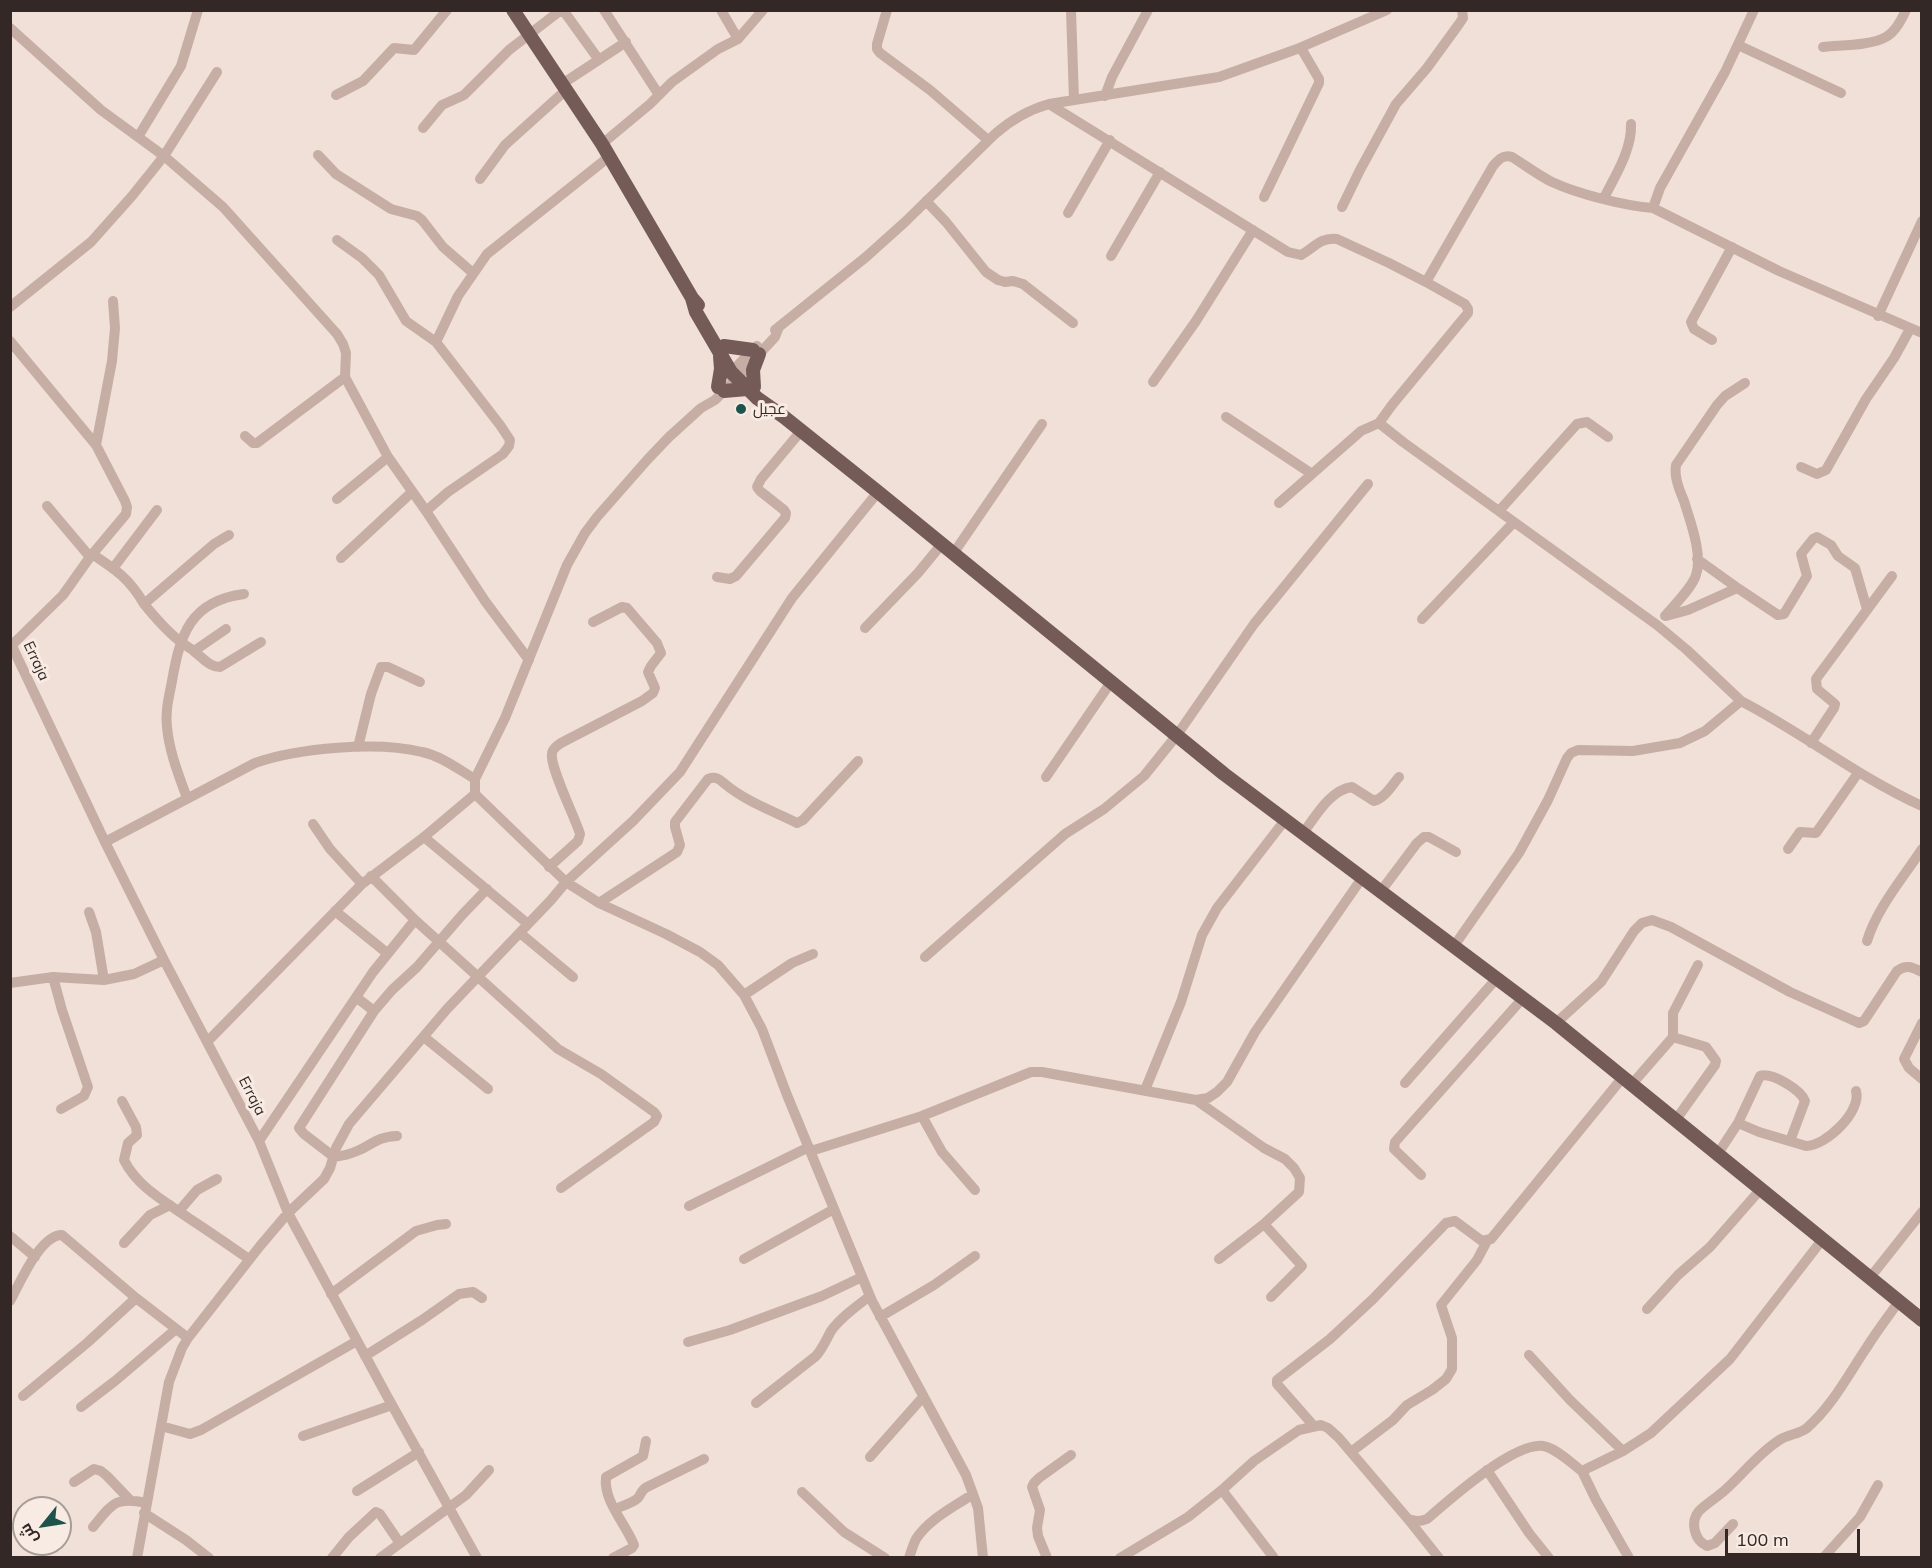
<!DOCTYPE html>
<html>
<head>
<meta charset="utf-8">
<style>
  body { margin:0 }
  #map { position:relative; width:1932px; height:1568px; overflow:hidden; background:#f0e0d8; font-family:Mulish,Cairo,sans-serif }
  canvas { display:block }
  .frame { position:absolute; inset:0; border:12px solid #332826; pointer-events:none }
  .north { position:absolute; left:12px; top:1496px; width:60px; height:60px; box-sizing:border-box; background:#f8ebe4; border:2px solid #a99d98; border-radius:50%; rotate:240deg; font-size:16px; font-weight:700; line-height:24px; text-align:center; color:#332826 }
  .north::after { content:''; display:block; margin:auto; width:21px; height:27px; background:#1d534c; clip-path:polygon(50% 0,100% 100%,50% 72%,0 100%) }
  .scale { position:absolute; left:1725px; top:1529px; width:135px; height:27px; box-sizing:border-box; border:3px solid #332826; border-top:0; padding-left:8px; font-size:18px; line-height:21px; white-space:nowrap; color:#332826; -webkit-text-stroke:4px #f8ebe4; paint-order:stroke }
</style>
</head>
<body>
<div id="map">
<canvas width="1932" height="1568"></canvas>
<div class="frame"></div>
<div class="north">ش</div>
<div class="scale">100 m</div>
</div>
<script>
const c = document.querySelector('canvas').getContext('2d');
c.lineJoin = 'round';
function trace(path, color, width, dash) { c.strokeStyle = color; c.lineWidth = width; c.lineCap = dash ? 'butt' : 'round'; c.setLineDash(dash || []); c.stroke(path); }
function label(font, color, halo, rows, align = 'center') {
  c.font = font + ' Mulish,Cairo,sans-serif'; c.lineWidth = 6; c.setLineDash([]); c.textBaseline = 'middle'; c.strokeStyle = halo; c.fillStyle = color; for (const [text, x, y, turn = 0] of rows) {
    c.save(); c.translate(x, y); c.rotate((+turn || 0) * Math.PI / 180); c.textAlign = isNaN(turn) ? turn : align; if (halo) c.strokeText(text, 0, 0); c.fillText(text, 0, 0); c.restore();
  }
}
trace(new Path2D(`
  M 563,10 L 599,60
  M 604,10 L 659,95
  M 721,10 L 738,39
  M 887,10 L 877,44 L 877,49 L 880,53 L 930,90 L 988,140
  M 1071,10 L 1074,100
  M 1754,10 L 1725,72 L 1660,188 L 1653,208 L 1779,271 L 1922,333
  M 10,28 L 101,110 L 164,156 L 223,207 L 337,334 L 343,344 L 346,353 L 345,377 L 388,457 L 426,511 L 485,601 L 529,660
  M 1738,45 L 1841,93
  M 1823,47 C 1840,45 1870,46 1886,37 C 1895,32 1902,19 1906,10
  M 562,84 L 626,42
  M 336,95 L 363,81 L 394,48 L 414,50 L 447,10
  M 1105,96 L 1112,77 L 1148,10
  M 1049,104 L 1288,252 L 1301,255 C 1314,248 1320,237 1337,239 L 1389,263 L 1426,282
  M 423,128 L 442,105 L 464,95 L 509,50 L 561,10
  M 138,137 L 181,66 L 198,10
  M 602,144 L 650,104 L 672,82 L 718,49 L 738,39 L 763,10
  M 318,155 L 336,174 L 391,209 L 417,216 L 422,220 L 443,247 L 473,273
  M 480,179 L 505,145 L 566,90
  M 1264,197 L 1319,83 L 1319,79 L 1301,48
  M 1604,198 C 1615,176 1632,150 1631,124
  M 926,201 L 946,222 L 986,272 L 998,280 L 1005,282 L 1013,281 L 1023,284 L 1073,323
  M 1342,207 L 1360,170 L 1396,104 L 1427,68 L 1459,24 L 1463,18 L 1462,10
  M 1653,208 C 1625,206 1578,194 1552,182 C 1538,175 1525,165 1512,157 C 1503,154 1498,160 1493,166 L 1426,282 L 1465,304 L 1468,309 L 1468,313 L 1392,405 L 1379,423 L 1403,442 L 1657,625 L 1687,650 L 1741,701
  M 1068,213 L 1110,140
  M 337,240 L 362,258 L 379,275 L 406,321 L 436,342
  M 1111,256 L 1160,172
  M 10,307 L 91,242 L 132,196 L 164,156 L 217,72
  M 1878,316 L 1922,221
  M 775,330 L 866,257 L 905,222 L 995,134 C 1011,120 1028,110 1049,104 L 1219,77 L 1297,49 L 1387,10
  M 1712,340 L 1694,329 L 1691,322 L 1732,247
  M 10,341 L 96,445
  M 728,375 L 757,346
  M 1153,382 L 1196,321 L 1253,230
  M 1226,417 L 1312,474 L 1361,431 L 1379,423
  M 245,436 L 253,443 L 257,443 L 345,377
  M 1801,467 L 1817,474 L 1826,470 L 1866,399 L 1894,358 L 1910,329
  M 337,499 L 388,457
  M 1279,503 L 1312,474
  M 47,506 L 90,557
  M 426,511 L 448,492 L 503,454 L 509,446 L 510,440 L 500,425 L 436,342 L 458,296 L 487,254 L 610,156
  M 1499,511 L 1577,424 L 1587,422 L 1608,437
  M 92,554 C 115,569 130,579 144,604 L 214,544 L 229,535
  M 953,554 L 1042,424
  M 341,558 L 412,492
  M 1697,559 L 1739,589
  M 114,567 L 157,510
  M 717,577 L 730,579 L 736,576 L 785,518 L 786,513 L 784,510 L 760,491 L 757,487 L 761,479 L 801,431
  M 144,604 C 155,617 166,631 181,642 C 186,646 192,649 196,653 C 204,659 210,667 220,667 L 261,642
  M 1665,616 C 1674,605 1692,588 1696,575 C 1703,554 1690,521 1684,501 C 1679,489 1674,477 1676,465 L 1717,405 L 1725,396 L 1745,383
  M 1666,616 L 1688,610 L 1735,589 L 1739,589 L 1778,615 L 1784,614 L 1807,576 L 1801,554 L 1813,539 L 1817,537 L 1831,545 L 1838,556 L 1855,568 L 1867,609
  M 1422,619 L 1514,522
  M 865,628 L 918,573 L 941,545
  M 10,642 L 105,842 L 164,960 L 259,1141 L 288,1213 L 387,1396 L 477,1558
  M 12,645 L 63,595 L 90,557 L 126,514 L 127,507 L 125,501 L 96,445 L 112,361 L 115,328 L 113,301
  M 194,651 L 226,629
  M 1811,743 L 1834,708 L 1835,704 L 1817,689 L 1816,679 L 1892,576
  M 358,747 L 371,694 L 381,667 L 388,667 L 420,682
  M 1046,777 L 1111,682
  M 475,794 L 566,882 L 599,903 L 666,934 L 700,952 L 718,965 L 744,995 L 762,1029 L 787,1095 L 872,1301 L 966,1475 L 978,1508 L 983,1558
  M 187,798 C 179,776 169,751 167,727 C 165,711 169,697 172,681 C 180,635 190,601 244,594
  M 313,824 L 330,849 L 362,884
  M 1303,833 C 1316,816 1330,790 1352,787 L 1374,801 C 1385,798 1392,785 1399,777
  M 424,837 L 528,924
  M 105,842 L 255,763 C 298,748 377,741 422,752 C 441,756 458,769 475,779
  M 1788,849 L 1800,832 L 1816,833 L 1858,773
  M 549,867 L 578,841 L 580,834 C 575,817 549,766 552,753 C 553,748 557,746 561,743 L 642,701 L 653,693 L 655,688 L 648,672 L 651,666 L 661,653 L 657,643 L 627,608 L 622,607 L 593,622
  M 371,876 L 415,920 L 558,1049 L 601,1074 L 654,1112 L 657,1116 L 654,1122 L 561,1188
  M 1381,891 L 1417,843 L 1424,837 L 1429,837 L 1456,852
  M 599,903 L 677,852 L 680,845 L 675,827 L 675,822 L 708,779 C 716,776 719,779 725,784 C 745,801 773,811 797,823 L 803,820 L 858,761
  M 335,911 L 387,953
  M 89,912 L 96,932 L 104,980
  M 520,933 L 573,977
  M 1867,941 C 1877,908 1903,878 1922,849
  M 1454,946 L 1519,853 L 1548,800 L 1567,758 L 1571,753 L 1578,750 L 1633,751 L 1680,743 L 1705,731 L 1741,701 C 1803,733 1858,777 1922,806
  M 925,957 L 1065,834 L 1104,809 L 1144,776 L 1177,735 L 1254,624 L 1368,484
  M 53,977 L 62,1010 L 88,1087 L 84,1096 L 61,1109
  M 10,983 L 53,977 L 104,980 L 134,974 L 164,960
  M 744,995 L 792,963 L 813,954
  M 356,997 L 374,1011
  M 1556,1023 L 1601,982 L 1634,931 L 1642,923 L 1652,920 L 1671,927 L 1790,992 L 1859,1023 L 1864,1021 L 1897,971 C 1906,964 1912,967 1922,972
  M 1922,1023 L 1904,1059 L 1909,1068 L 1922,1079
  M 424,1037 L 488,1089
  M 1673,1037 L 1706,1047 L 1716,1061 L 1715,1065 L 1675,1121
  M 207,1042 L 362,884 L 424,837 L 475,794 L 475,779 L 505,718 L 567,565 L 585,533 L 597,517 L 648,459 L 669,437 L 701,408 L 715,400 L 736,379 L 775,337 L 779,327
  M 1405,1083 L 1497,978
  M 1632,1084 L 1673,1037 L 1673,1013 L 1698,965
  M 1145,1090 L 1181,1002 L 1202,935 L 1217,908 L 1285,820
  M 1196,1100 L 1264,1148 L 1285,1159 L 1294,1168 L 1300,1178 L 1299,1192 L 1264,1224 L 1302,1266 L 1271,1297
  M 122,1101 L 136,1127 L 137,1135 L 128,1143 L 124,1160 C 138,1188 166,1202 190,1219 C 210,1232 230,1246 249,1259
  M 922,1116 L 942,1152 L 975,1190
  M 1738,1123 L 1760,1076 C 1772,1072 1801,1090 1805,1101 L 1790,1141
  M 397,1136 C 376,1137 374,1144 357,1151 C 350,1154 342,1156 334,1157 L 304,1134 L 299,1128 L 374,1011 L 392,990 L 417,967 L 462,915 L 487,889
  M 259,1141 L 373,972 L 415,920
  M 811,1151 L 922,1116 L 1031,1072 L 1042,1072 L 1196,1100 L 1208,1098 L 1217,1092 L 1227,1082 L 1255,1032 L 1362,878
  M 1717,1155 L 1738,1123 L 1759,1132 L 1806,1146 C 1826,1146 1862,1111 1856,1091
  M 1421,1175 L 1394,1149 L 1395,1142 L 1523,998
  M 689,1206 L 809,1147
  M 179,1211 L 197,1190 L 217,1179
  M 10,1236 L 35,1257
  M 124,1243 L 150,1215 L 170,1205
  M 744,1259 L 834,1209
  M 1219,1259 L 1264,1224
  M 1869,1279 L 1922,1212
  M 331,1294 L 416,1231 L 437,1225 L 446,1224
  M 10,1301 C 20,1283 40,1235 62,1235 L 136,1298 L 188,1338
  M 1647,1309 L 1678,1275 L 1710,1247 L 1760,1190
  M 880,1317 L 934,1285 L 975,1256
  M 688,1342 L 730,1330 L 822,1296 L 862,1277
  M 1529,1355 L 1570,1400 L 1623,1451
  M 365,1356 L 422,1320 L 459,1294 L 473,1292 L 482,1298
  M 23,1396 L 87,1343 L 136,1298
  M 756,1403 L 816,1356 C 823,1348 826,1340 831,1331 C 841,1317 857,1306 870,1296
  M 81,1407 L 115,1381 L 176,1329
  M 1313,1425 L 1277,1384 L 1277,1380 L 1330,1339 L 1373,1299 L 1446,1223 L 1455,1221 L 1482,1241 L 1491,1239 L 1623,1077
  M 161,1426 L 190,1434 L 201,1430 L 357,1341
  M 303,1436 L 392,1405
  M 1351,1452 L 1393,1420 L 1407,1405 L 1432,1390 L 1446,1379 L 1452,1369 L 1452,1338 L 1441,1305 L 1477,1260 L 1487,1241
  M 870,1457 L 923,1397
  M 1487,1470 L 1529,1533 L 1549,1558
  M 1582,1471 L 1596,1500 L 1629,1558
  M 74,1482 L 94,1469 L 101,1471 L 107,1476 L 129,1499
  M 1222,1490 L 1274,1558
  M 357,1491 L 419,1452
  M 802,1492 L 844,1532 L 885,1558
  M 615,1509 C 622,1506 633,1503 638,1498 C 642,1493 641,1490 647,1487 L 704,1459
  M 144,1513 L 186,1540 L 209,1558
  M 1408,1519 L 1439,1558
  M 1733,1524 L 1715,1543 L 1707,1546 C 1694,1540 1690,1522 1699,1511 C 1706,1504 1716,1498 1724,1491 C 1742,1475 1758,1454 1778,1441 C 1787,1434 1798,1435 1807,1428 C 1833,1405 1848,1375 1867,1347 C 1877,1331 1888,1317 1899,1301
  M 93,1527 C 112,1504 115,1496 146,1503
  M 137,1558 L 169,1382 L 182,1348 L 188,1338 L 260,1246 L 288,1213 L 324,1179 L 330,1168 L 336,1148 L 349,1124 L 447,1009 L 551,900 L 566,882 L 633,821 L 680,772 L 792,598 L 878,492
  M 332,1558 L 349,1537 L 376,1512 L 380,1514 L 399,1542
  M 380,1558 L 466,1495 L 489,1470
  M 613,1558 L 632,1548 L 634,1545 C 626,1524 603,1501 606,1477 L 643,1456 L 646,1441
  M 909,1558 C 911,1552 913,1545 916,1539 C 929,1519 954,1507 973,1494
  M 1047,1558 L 1038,1536 L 1037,1528 L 1040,1510 L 1032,1487 L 1034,1483 L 1039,1478 L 1071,1455
  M 1120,1558 L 1188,1517 L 1222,1490 L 1254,1461 L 1299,1430 L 1321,1425 L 1328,1428 L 1339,1438 L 1408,1519 C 1415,1521 1420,1522 1427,1519 C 1449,1500 1514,1442 1543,1446 C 1556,1448 1571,1463 1582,1471 L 1623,1451 L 1651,1433 L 1730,1359 L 1822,1240
  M 1823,1558 L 1860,1517 L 1878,1485`), '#c7aea5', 10);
trace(new Path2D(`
  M 513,10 L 602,144 L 692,298 L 698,305
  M 692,298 L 696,312 L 731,372 L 757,398 L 784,417 L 878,492 L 1224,774 L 1556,1023 L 1922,1320
  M 724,346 L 753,350
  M 718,387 L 721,369 L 720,356
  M 754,387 L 753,370 L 759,354
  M 724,391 L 747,389`), '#755b57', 14);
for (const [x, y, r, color] of [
  [741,409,6,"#1d534c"]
]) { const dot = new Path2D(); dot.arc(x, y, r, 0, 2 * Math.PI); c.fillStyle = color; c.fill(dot); trace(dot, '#f8ebe4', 2); }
label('15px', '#332826', '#f8ebe4', [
  ["عجيل",753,409]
], 'left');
label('15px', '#332826', '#f8ebe4', [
  ["Erraja",36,661,65],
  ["Erraja",252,1096,63]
]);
</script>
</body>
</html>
